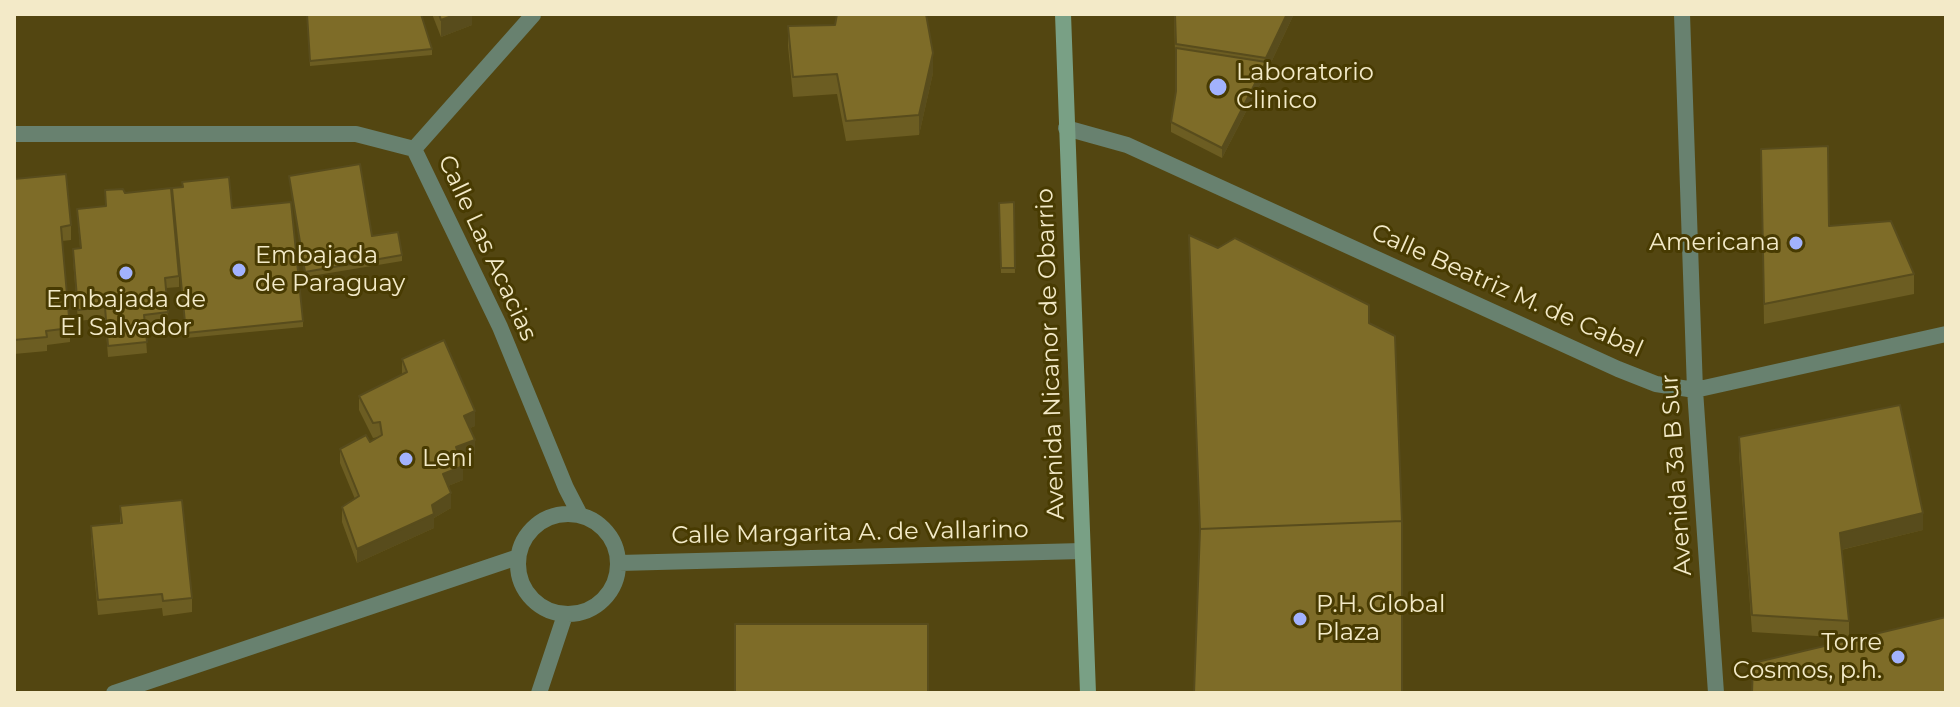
<!DOCTYPE html>
<html>
<head>
<meta charset="utf-8">
<style>
  body { margin:0 }
  #map { position:relative; width:1960px; height:707px; overflow:hidden; background:#534611; font-family:Montserrat,sans-serif }
  canvas { display:block }
  .frame { position:absolute; inset:0; border:16px solid #f3eac8; pointer-events:none }
</style>
</head>
<body>
<div id="map">
<canvas width="1960" height="707"></canvas>
<div class="frame"></div>
</div>
<script>
const c = document.querySelector('canvas').getContext('2d');
c.lineJoin = 'round';
function trace(path, color, width, dash) { c.strokeStyle = color; c.lineWidth = width; c.lineCap = dash ? 'butt' : 'round'; c.setLineDash(dash || []); c.stroke(path); }
function paint(path, color) { c.fillStyle = color; c.fill(path, 'evenodd'); }
function label(font, color, halo, rows, align = 'center') {
  c.font = font + ' Montserrat,sans-serif'; c.lineWidth = 6; c.setLineDash([]); c.textBaseline = 'middle'; c.strokeStyle = halo; c.fillStyle = color; for (const [text, x, y, turn = 0] of rows) {
    c.save(); c.translate(x, y); c.rotate((+turn || 0) * Math.PI / 180); c.textAlign = isNaN(turn) ? turn : align; if (halo) c.strokeText(text, 0, 0); c.fillText(text, 0, 0); c.restore();
  }
}
trace(new Path2D(`
  M 1682,14 L 1695,390 L 1716,693
  M 1066,128 L 1127,145 L 1618,369 L 1656,384 L 1695,390 L 1946,334
  M 14,134 L 356,134 L 414,149 L 500,327 L 566,488 L 580,515
  M 414,149 L 533,15
  M518 564a50 50 0 1 1 100 0a50 50 0 1 1-100 0Z
  M 619,563 L 1082,551
  M 114,693 L 518,557
  M 539,693 L 565,615`), '#68816f', 16);
trace(new Path2D(`
  M 1063,14 L 1088,693`), '#79a085', 16);
paint(new Path2D(`
  M 307,14 L 432,49 L 432,55 L 310,66 Z
  M 432,14 L 472,14 L 472,25 L 441,37 Z
  M 1174,14 L 1294,14 L 1266,73 L 1222,158 L 1171,132 L 1171,122 L 1176,91 Z
  M 788,26 L 933,73 L 919,135 L 846,141 L 837,94 L 793,97 L 788,46 Z
  M 1761,149 L 1829,226 L 1914,274 L 1914,294 L 1764,324 Z
  M 289,176 L 372,236 L 402,255 L 402,261 L 305,277 Z
  M 14,179 L 71,225 L 71,240 L 62,241 L 70,328 L 70,342 L 47,345 L 47,351 L 14,354 Z
  M 105,190 L 179,276 L 179,287 L 166,288 L 168,322 L 145,325 L 147,353 L 108,357 L 105,318 L 78,321 L 73,260 L 73,249 L 80,248 L 77,209 L 105,206 Z
  M 172,194 L 232,208 L 303,321 L 303,327 L 186,338 Z
  M 1014,202 L 1015,273 L 1001,273 L 999,203 Z
  M 402,359 L 475,426 L 470,428 L 475,454 L 460,460 L 463,480 L 448,486 L 451,508 L 434,518 L 434,528 L 357,563 L 342,522 L 342,507 L 355,499 L 340,463 L 340,449 L 370,442 L 379,437 L 373,438 L 359,410 L 359,396 L 402,374 Z
  M 1739,437 L 1923,530 L 1841,550 L 1849,621 L 1849,638 L 1752,632 L 1739,454 Z
  M 120,506 L 192,598 L 192,612 L 163,616 L 162,608 L 98,615 L 91,540 L 91,526 L 120,523 Z`), '#6c5d22');
paint(new Path2D(`
  M 457,14 L 472,14 L 472,25 L 441,37 L 441,20 Z
  M 1287,14 L 1294,14 L 1266,73 L 1266,58 Z
  M 933,53 L 933,73 L 919,135 L 919,115 Z
  M 1266,62 L 1266,73 L 1222,158 L 1222,148 Z
  M 475,411 L 475,426 L 464,431 L 464,416 Z
  M 475,440 L 475,454 L 456,462 L 456,447 Z
  M 463,466 L 463,480 L 443,488 L 443,474 Z
  M 451,493 L 451,508 L 434,518 L 434,528 L 357,563 L 357,549 Z
  M 1923,513 L 1923,530 L 1840,550 L 1840,533 Z`), '#584c1c');
const building = new Path2D(`
  M 307,14 L 421,14 L 432,49 L 310,61 Z
  M 439,14 L 457,14 L 441,20 Z
  M 837,14 L 926,14 L 933,53 L 919,115 L 846,121 L 837,74 L 793,77 L 788,26 L 835,25 Z
  M 1175,14 L 1287,14 L 1266,58 L 1176,44 Z
  M 1176,48 L 1266,62 L 1222,148 L 1171,122 L 1176,91 Z
  M 1828,146 L 1829,226 L 1891,221 L 1914,274 L 1764,304 L 1761,149 Z
  M 360,164 L 372,236 L 398,232 L 402,255 L 305,272 L 289,176 Z
  M 66,174 L 71,225 L 61,227 L 70,328 L 46,331 L 47,337 L 14,340 L 14,179 Z
  M 229,177 L 232,208 L 291,202 L 303,321 L 186,333 L 172,188 L 183,187 L 182,182 Z
  M 171,188 L 179,276 L 165,278 L 168,312 L 144,315 L 147,342 L 108,346 L 105,307 L 78,310 L 73,249 L 81,248 L 77,209 L 106,206 L 105,190 L 123,189 L 125,193 Z
  M 1014,202 L 1015,268 L 1001,268 L 999,203 Z
  M 1189,235 L 1218,248 L 1235,238 L 1369,305 L 1369,323 L 1395,336 L 1402,521 L 1200,529 L 1200,530 Z
  M 444,340 L 475,411 L 464,416 L 475,440 L 456,447 L 463,466 L 443,474 L 451,493 L 432,505 L 434,514 L 357,549 L 342,507 L 359,496 L 340,449 L 366,435 L 370,442 L 382,435 L 380,422 L 373,423 L 359,396 L 407,372 L 402,359 Z
  M 1900,405 L 1923,513 L 1840,533 L 1849,621 L 1752,615 L 1739,437 Z
  M 182,500 L 192,598 L 163,601 L 162,594 L 98,600 L 91,526 L 122,523 L 120,506 Z
  M 1402,521 L 1402,693 L 1194,693 L 1200,529 Z
  M 1946,617 L 1946,693 L 1752,693 L 1753,663 Z
  M 735,624 L 928,624 L 928,693 L 735,693 Z`);
paint(building, '#7e6c28');
trace(building, '#584c1c', 2);
for (const [x, y, r, color] of [
  [1218,87,10,"#a2b2fd"],
  [1796,243,8,"#a2b2fd"],
  [239,270,8,"#a2b2fd"],
  [126,273,8,"#a2b2fd"],
  [406,459,8,"#a2b2fd"],
  [1300,619,8,"#a2b2fd"],
  [1898,657,8,"#a2b2fd"]
]) { const dot = new Path2D(); dot.arc(x, y, r, 0, 2 * Math.PI); c.fillStyle = color; c.fill(dot); trace(dot, '#483b02', 3); }
label('24px', '#f3eac8', '#483b02', [
  ["Laboratorio",1236,73],
  ["Clinico",1236,101],
  ["Americana",1780,243,"right"],
  ["Embajada",255,256],
  ["de Paraguay",255,284],
  ["Embajada de",126,300,"center"],
  ["El Salvador",126,328,"center"],
  ["Leni",422,459],
  ["P.H. Global",1316,605],
  ["Plaza",1316,633],
  ["Torre",1882,643,"right"],
  ["Cosmos, p.h.",1882,671,"right"]
], 'left');
label('24px', '#f3eac8', '#483b02', [
  ["Calle Las Acacias",487,248,65],
  ["Calle Beatriz M. de Cabal",1507,291,24],
  ["Avenida Nicanor de Obarrio",1051,354,-92],
  ["Avenida 3a B Sur",1677,475,-94],
  ["Calle Margarita A. de Vallarino",850,533,-1]
]);
</script>
</body>
</html>
